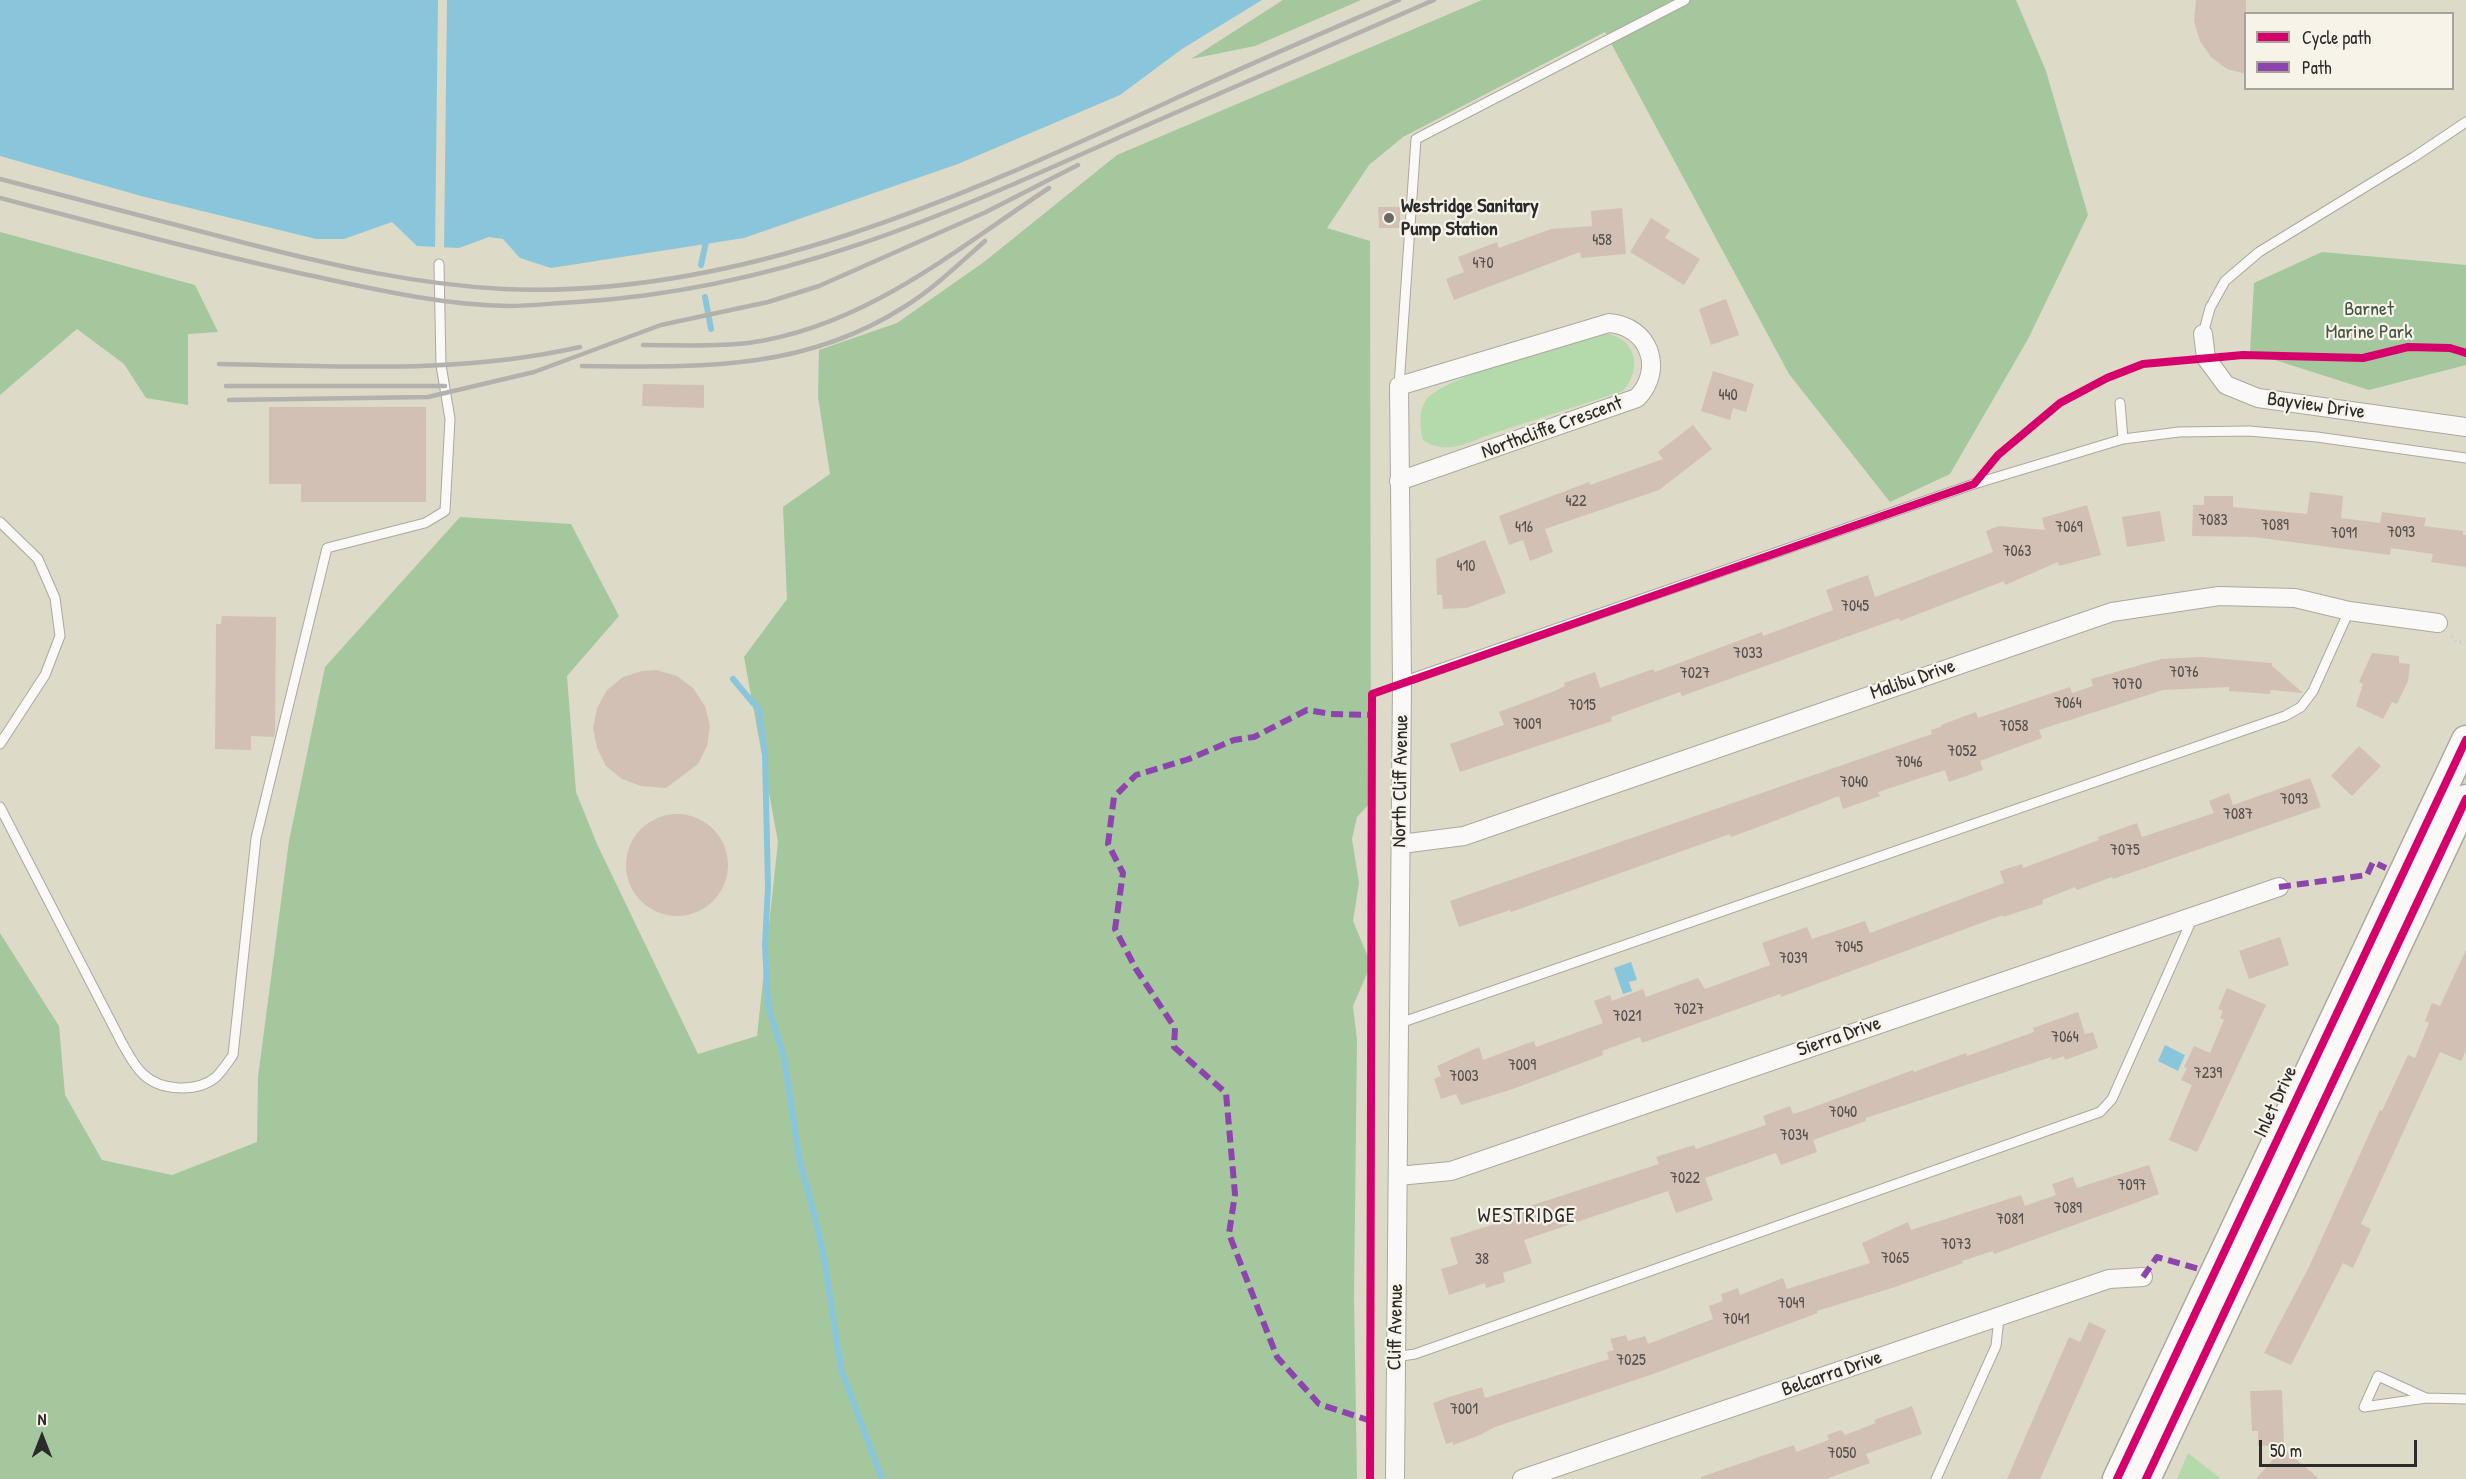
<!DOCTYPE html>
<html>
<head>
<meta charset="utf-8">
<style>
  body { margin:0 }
  #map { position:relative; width:2466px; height:1479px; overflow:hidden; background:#dddac7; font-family:"Patrick Hand",sans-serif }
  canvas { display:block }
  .legend { position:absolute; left:2244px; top:12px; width:210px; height:78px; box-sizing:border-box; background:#f7f3e8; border:2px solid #a5a39c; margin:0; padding:8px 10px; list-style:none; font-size:18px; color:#2b2b2b }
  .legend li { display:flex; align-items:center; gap:12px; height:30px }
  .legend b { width:30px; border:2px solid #a5a39c }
  .north { position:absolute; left:12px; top:1407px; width:60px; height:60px; -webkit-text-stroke:4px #f7f3e8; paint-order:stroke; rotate:0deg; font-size:16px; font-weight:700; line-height:24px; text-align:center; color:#2b2b2b }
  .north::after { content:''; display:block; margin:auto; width:21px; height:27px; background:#2b2b2b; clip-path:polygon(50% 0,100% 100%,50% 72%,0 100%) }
  .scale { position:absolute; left:2259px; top:1440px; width:158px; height:27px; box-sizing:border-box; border:3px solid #2b2b2b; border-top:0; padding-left:8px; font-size:18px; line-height:21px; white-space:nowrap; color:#2b2b2b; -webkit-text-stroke:4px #f7f3e8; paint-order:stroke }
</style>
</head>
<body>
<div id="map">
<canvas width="2466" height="1479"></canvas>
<ul class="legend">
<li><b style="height:8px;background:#d6006c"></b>Cycle path</li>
<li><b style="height:8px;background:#8e44ad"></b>Path</li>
</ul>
<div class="north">N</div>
<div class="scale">50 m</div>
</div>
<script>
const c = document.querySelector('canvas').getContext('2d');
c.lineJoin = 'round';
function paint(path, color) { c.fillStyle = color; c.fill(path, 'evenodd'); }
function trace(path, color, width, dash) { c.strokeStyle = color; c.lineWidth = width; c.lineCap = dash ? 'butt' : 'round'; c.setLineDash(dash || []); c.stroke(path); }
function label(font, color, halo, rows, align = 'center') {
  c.font = font + ' "Patrick Hand",sans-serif'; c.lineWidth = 4.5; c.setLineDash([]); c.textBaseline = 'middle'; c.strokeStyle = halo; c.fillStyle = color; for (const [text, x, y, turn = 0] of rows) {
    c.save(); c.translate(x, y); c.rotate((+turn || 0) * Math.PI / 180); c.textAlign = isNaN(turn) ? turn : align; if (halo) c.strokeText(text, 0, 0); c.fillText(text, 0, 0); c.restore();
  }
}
paint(new Path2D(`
  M 1608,334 C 1638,340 1641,371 1623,391 L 1485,436 C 1466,445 1442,454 1423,440 C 1420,428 1418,411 1426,400 C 1444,376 1575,340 1608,334 Z
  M 2188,1453 L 2221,1479 L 2177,1479 Z`), '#b4d9aa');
paint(new Path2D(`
  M 1283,0 L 1361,0 L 1255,46 L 1191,59 Z
  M 1482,0 L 2016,0 L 2046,71 L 2088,215 L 2028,339 L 1950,474 L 1890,502 L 1789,374 L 1605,32 L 1403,137 L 1369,165 L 1327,228 L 1370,241 L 1371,802 L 1357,817 L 1352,839 L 1359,883 L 1353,921 L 1371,964 L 1353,1006 L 1357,1040 L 1354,1298 L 1357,1479 L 0,1479 L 0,933 L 59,1026 L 65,1095 L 102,1160 L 172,1175 L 257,1142 L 258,1077 L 289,841 L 325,667 L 460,517 L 571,524 L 619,616 L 567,676 L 576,792 L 597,844 L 698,1054 L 757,1036 L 778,842 L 744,657 L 787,599 L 783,507 L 830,474 L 818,397 L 819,350 L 897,323 L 984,262 L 1117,155 Z
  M 0,232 L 195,285 L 218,332 L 188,334 L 188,405 L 146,398 L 124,364 L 77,329 L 0,395 Z
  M 2322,252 L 2466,265 L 2466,365 L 2369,390 L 2250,352 L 2254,283 Z`), '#a4c79e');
paint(new Path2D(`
  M 0,0 L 1262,0 L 1182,49 L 1120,95 L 958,164 L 744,238 L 551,268 L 520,258 L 503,239 L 489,237 L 459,248 L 417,246 L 392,222 L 344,239 L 316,239 L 141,196 L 0,156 Z
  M 1631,962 L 1637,980 L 1629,982 L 1632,991 L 1623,994 L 1614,968 Z
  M 2165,1045 L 2185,1055 L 2178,1071 L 2158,1061 Z`), '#8ac6db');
paint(new Path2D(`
  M 438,0 L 447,0 L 444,250 L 435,250 Z`), '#dddac7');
trace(new Path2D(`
  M 701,265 L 707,237
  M 705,297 L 711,329
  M 733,679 L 759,710 L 765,755 L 768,887 L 765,945 L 768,1005 L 784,1058 L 800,1163 L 815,1217 L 825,1264 L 841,1369 L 882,1479`), '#8ac6db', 6);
paint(new Path2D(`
  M 2196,0 L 2246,0 L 2246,74 L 2227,69 L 2211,57 L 2200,41 L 2194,21 Z
  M 1378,207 L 1400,207 L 1400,228 L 1379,228 Z
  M 1622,208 L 1626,254 L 1581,258 L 1580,252 L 1454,300 L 1446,279 L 1464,272 L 1458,257 L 1497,242 L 1499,248 L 1551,229 L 1592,226 L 1591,211 Z
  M 1651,218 L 1670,230 L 1665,238 L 1700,259 L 1684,285 L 1630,252 Z
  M 1726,299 L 1739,335 L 1711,345 L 1699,309 Z
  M 1713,371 L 1754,384 L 1746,412 L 1733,408 L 1730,420 L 1701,411 Z
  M 643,384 L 704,385 L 704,408 L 642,406 Z
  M 269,407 L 426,407 L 426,502 L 301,502 L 301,484 L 269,484 Z
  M 1693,425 L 1712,449 L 1659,490 L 1545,529 L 1553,552 L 1530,561 L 1523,540 L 1509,545 L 1499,516 L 1589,482 L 1590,485 L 1663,459 L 1658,452 Z
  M 2310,492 L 2343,496 L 2341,518 L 2380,523 L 2382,512 L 2426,518 L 2424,526 L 2463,531 L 2463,535 L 2466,535 L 2466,567 L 2431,562 L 2433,554 L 2391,548 L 2390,555 L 2254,537 L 2192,536 L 2193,505 L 2204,505 L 2204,496 L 2233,496 L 2233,507 L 2307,514 Z
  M 2087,505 L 2101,555 L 2059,566 L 2058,562 L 2005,585 L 2004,581 L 1900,621 L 1899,618 L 1682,696 L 1680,692 L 1611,717 L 1612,721 L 1460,772 L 1450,744 L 1504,725 L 1499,712 L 1552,692 L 1565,686 L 1564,683 L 1595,672 L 1600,688 L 1653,669 L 1655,672 L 1762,632 L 1763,636 L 1833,610 L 1826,590 L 1868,575 L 1875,597 L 1993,552 L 1986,531 L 1999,526 L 2045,530 L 2042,518 Z
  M 2160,511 L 2165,541 L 2127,547 L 2122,517 Z
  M 1485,540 L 1506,593 L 1467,608 L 1443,609 L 1442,595 L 1437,595 L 1436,559 Z
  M 222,616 L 276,617 L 275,733 L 274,737 L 251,736 L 251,750 L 215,749 L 216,624 L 221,624 Z
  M 2372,653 L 2399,656 L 2399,663 L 2410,664 L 2408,681 L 2397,704 L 2392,702 L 2383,719 L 2356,706 L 2363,684 L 2359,682 Z
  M 2202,657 L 2272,663 L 2272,666 L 2303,693 L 2271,690 L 2270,694 L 2229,691 L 2229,687 L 2163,690 L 2039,730 L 2042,738 L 1980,761 L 1983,770 L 1949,782 L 1945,770 L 1878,792 L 1880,796 L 1843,809 L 1839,796 L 1769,823 L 1731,837 L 1730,834 L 1511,912 L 1510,910 L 1459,927 L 1450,901 L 1932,734 L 1931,730 L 1941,727 L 1941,725 L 1976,712 L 1978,718 L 2070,687 L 2072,693 L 2093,686 L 2091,679 L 2161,659 Z
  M 657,670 L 677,676 L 693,688 L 705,706 L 710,726 L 707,746 L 698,764 L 666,788 L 641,786 L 622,779 L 606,766 L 597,748 L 593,728 L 597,708 L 607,690 L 623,677 L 642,671 Z
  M 2359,746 L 2381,766 L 2352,796 L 2331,776 Z
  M 2310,778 L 2321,807 L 2113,879 L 2112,877 L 2077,890 L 2075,887 L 2042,900 L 2043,904 L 2003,917 L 2003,915 L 1781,997 L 1780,994 L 1642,1043 L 1640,1037 L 1602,1051 L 1603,1055 L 1510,1090 L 1461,1105 L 1456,1094 L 1441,1099 L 1434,1079 L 1441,1076 L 1437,1066 L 1479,1047 L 1483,1060 L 1534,1041 L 1536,1047 L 1603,1023 L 1594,1001 L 1610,995 L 1612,1001 L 1643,989 L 1646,997 L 1698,978 L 1705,989 L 1770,965 L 1762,943 L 1807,927 L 1812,939 L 1865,921 L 1870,933 L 2004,883 L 2000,871 L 2022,864 L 2023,868 L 2099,840 L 2098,837 L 2137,823 L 2142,837 L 2214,813 L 2209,801 L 2229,793 L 2233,805 Z
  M626 865a51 51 0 1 1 102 0a51 51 0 1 1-102 0Z
  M 2280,937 L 2289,965 L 2249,979 L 2239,951 Z
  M 2466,950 L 2466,1051 L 2461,1061 L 2440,1052 L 2361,1224 L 2371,1229 L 2353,1268 L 2343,1263 L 2291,1365 L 2264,1353 L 2309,1267 L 2380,1110 L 2382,1111 L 2408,1055 L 2415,1058 L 2429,1023 L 2425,1021 L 2432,1003 L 2440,1006 Z
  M 2227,988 L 2266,1005 L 2197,1152 L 2169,1140 L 2192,1085 L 2181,1080 L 2187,1068 L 2184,1067 L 2194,1046 L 2210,1053 L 2224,1020 L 2220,1018 L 2223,1011 L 2218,1009 Z
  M 2078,1012 L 2085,1034 L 2093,1032 L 2098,1048 L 2065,1060 L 2064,1056 L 2052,1060 L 2051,1057 L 1866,1118 L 1866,1121 L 1813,1140 L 1817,1152 L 1781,1165 L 1776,1153 L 1705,1178 L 1713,1200 L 1676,1213 L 1668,1191 L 1524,1240 L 1532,1263 L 1503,1273 L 1505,1282 L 1486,1288 L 1485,1283 L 1449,1295 L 1441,1269 L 1458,1264 L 1450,1238 L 1498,1223 L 1496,1217 L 1659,1164 L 1656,1157 L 1694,1145 L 1696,1149 L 1766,1125 L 1763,1116 L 1790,1106 L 1793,1114 L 1803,1111 L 1913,1070 L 1914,1072 L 1966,1053 L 1967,1056 L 2034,1032 L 2033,1028 Z
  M 2149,1165 L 2159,1194 L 2138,1202 L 1994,1254 L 1993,1251 L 1962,1261 L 1963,1263 L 1895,1287 L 1817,1311 L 1818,1313 L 1653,1374 L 1495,1427 L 1478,1436 L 1453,1445 L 1453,1442 L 1446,1444 L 1433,1403 L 1446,1398 L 1482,1387 L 1485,1398 L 1609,1359 L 1607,1352 L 1614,1350 L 1610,1339 L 1626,1335 L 1628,1341 L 1645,1336 L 1648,1344 L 1713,1319 L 1709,1306 L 1723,1301 L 1721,1294 L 1738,1288 L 1740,1295 L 1783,1278 L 1787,1289 L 1870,1263 L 1862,1243 L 1908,1222 L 1911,1230 L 2021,1195 L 2025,1206 L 2056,1195 L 2052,1184 L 2073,1177 L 2077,1188 Z
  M 2089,1322 L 2106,1330 L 2040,1479 L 2007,1479 L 2069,1337 L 2080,1342 Z
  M 2282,1390 L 2284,1445 L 2258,1446 L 2258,1431 L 2252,1431 L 2250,1391 Z
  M 1912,1406 L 1922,1434 L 1866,1454 L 1870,1463 L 1826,1479 L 1701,1479 L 1701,1477 L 1794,1445 L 1796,1452 L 1829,1440 L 1827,1435 L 1841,1430 L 1845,1435 L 1876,1423 L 1874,1420 Z
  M 2283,1448 L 2319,1479 L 2256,1479 Z`), '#d2c0b5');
const service = new Path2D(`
  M 2203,334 L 2210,308 L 2225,281 L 2259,252 L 2414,157 L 2466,122
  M 1399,386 L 1416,139 L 1685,0
  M 2120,403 L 2123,439
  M 0,522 L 38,559 L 55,598 L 60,636 L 45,675 L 0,744
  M 1402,682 L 1974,484 L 2123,439 L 2179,432 L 2249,431 L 2317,437 L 2466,458
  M 0,807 L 122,1043 C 128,1053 134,1066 143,1074 C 160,1091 197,1093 216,1077 C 222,1071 228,1062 233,1055 L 256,838 L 327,548 L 425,523 L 445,511 L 450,419 L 441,365 L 439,264
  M 1400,1023 L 2285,716 L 2301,707 L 2313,691 L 2349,611
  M 1395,1357 L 1415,1354 L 2100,1112 L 2112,1099 L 2193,917
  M 2426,1398 L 2378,1376 L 2364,1407 L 2426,1398 L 2466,1399
  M 1936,1479 L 1996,1346 L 1999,1318`);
const minor = new Path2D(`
  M 2203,334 L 2206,358 L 2226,385 L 2258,398 L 2466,427
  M 1401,844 L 1464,836 L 2112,612 L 2219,596 L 2295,598 L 2349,611 L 2438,623
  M 1398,1176 L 1451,1171 L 2279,887
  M 1395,1479 L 1402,682 L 1399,386 L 1609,323 C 1649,326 1665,369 1637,398 L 1399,481
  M 1522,1479 L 2109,1279 L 2143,1277`);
const primary = new Path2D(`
  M 2117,1479 L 2466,740
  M 2146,1479 L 2466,799`);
trace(service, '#aba99d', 11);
trace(minor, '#aba99d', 20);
trace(primary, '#aba99d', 31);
trace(new Path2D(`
  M 2451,636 L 2457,643 L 2466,641`), '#cfcfca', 4, [1.5, 4.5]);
trace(service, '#faf9f7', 9);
trace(minor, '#faf9f7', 18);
trace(primary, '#faf9f7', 28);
trace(new Path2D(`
  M 0,179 C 83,201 166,223 249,244 C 335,266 414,284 503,289 C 744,300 970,193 1183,95 C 1254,62 1327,31 1399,0
  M 0,198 C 102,225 204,252 308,275 C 374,289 441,305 509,306 C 531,306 554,303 577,302 C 781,290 946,215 1129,133 C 1230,88 1332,44 1434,0
  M 643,345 C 678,345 714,347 748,343 C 865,327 955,250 1049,188
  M 219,364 C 340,366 462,374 580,347
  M 582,366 C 697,367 802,372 904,307 C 933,289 959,264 985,241
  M 226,386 L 445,386
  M 229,400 L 428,397 L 534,372 L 661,325 L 768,302 L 819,286 L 986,212 L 1078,165`), '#b2b1ae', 4.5);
trace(new Path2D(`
  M 2279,887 L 2367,875 L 2373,862 L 2386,868
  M 2143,1277 L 2157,1257 L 2199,1269
  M 1371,1421 L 1319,1404 L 1277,1357 L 1229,1234 L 1235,1194 L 1226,1093 L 1174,1047 L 1175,1028 L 1136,969 L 1115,929 L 1123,873 L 1108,844 L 1114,797 L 1136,775 L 1189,759 L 1234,740 L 1254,737 L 1307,710 L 1331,714 L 1373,715`), '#8e44ad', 6, [12, 6]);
trace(new Path2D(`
  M 1370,1479 L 1372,694 L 1974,484 L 1998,455 L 2060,403 L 2107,378 L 2143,364 L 2243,355 L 2363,358 L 2408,347 L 2450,348 L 2466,353
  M 2117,1479 L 2466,740
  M 2146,1479 L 2466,799`), '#d6006c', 8);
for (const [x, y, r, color] of [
  [1389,218,6,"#696862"]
]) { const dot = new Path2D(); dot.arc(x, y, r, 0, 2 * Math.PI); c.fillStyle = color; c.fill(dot); trace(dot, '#f7f3e8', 2); }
label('16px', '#55504e', null, [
  ["458",1602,241],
  ["470",1483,264],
  ["440",1728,396],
  ["422",1576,502],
  ["7083",2213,521],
  ["7089",2275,526],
  ["416",1524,528],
  ["7069",2069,528],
  ["7093",2401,533],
  ["7091",2344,534],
  ["7063",2017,552],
  ["410",1466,567],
  ["7045",1855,607],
  ["7033",1748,654],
  ["7076",2184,673],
  ["7027",1695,674],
  ["7070",2127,685],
  ["7064",2068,704],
  ["7015",1582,706],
  ["7009",1527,725],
  ["7058",2014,727],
  ["7052",1962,752],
  ["7046",1909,763],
  ["7040",1854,783],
  ["7093",2294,800],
  ["7087",2238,815],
  ["7075",2125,851],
  ["7045",1849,948],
  ["7039",1793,959],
  ["7027",1689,1010],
  ["7021",1627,1017],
  ["7064",2065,1038],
  ["7009",1522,1066],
  ["7239",2208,1074],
  ["7003",1464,1077],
  ["7040",1843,1113],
  ["7034",1794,1136],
  ["7022",1685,1179],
  ["7097",2132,1186],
  ["7089",2068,1209],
  ["7081",2010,1220],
  ["7073",1956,1245],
  ["7065",1895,1259],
  ["38",1482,1260],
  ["7049",1791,1304],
  ["7041",1736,1320],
  ["7025",1631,1361],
  ["7001",1464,1410],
  ["7050",1842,1454]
]);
label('bold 20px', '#2b2b2b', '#f7f3e8', [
  ["Westridge Sanitary",1401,207],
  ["Pump Station",1401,230]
], 'left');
label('20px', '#455645', '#f7f3e8', [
  ["Barnet",2369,310],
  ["Marine Park",2369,333]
]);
label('20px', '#2b2b2b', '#f7f3e8', [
  ["Bayview Drive",2316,406,8],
  ["Northcliffe Crescent",1552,428,-20],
  ["Malibu Drive",1913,680,-19],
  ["North Cliff Avenue",1401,781,-89],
  ["Sierra Drive",1839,1037,-19],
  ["Inlet Drive",2276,1102,-65],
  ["Cliff Avenue",1396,1327,-89],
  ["Belcarra Drive",1832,1374,-19]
]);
c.letterSpacing = '1.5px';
label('21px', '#2b2b2b', '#f7f3e8', [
  ["WESTRIDGE",1527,1216]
]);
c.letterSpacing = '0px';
</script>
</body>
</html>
